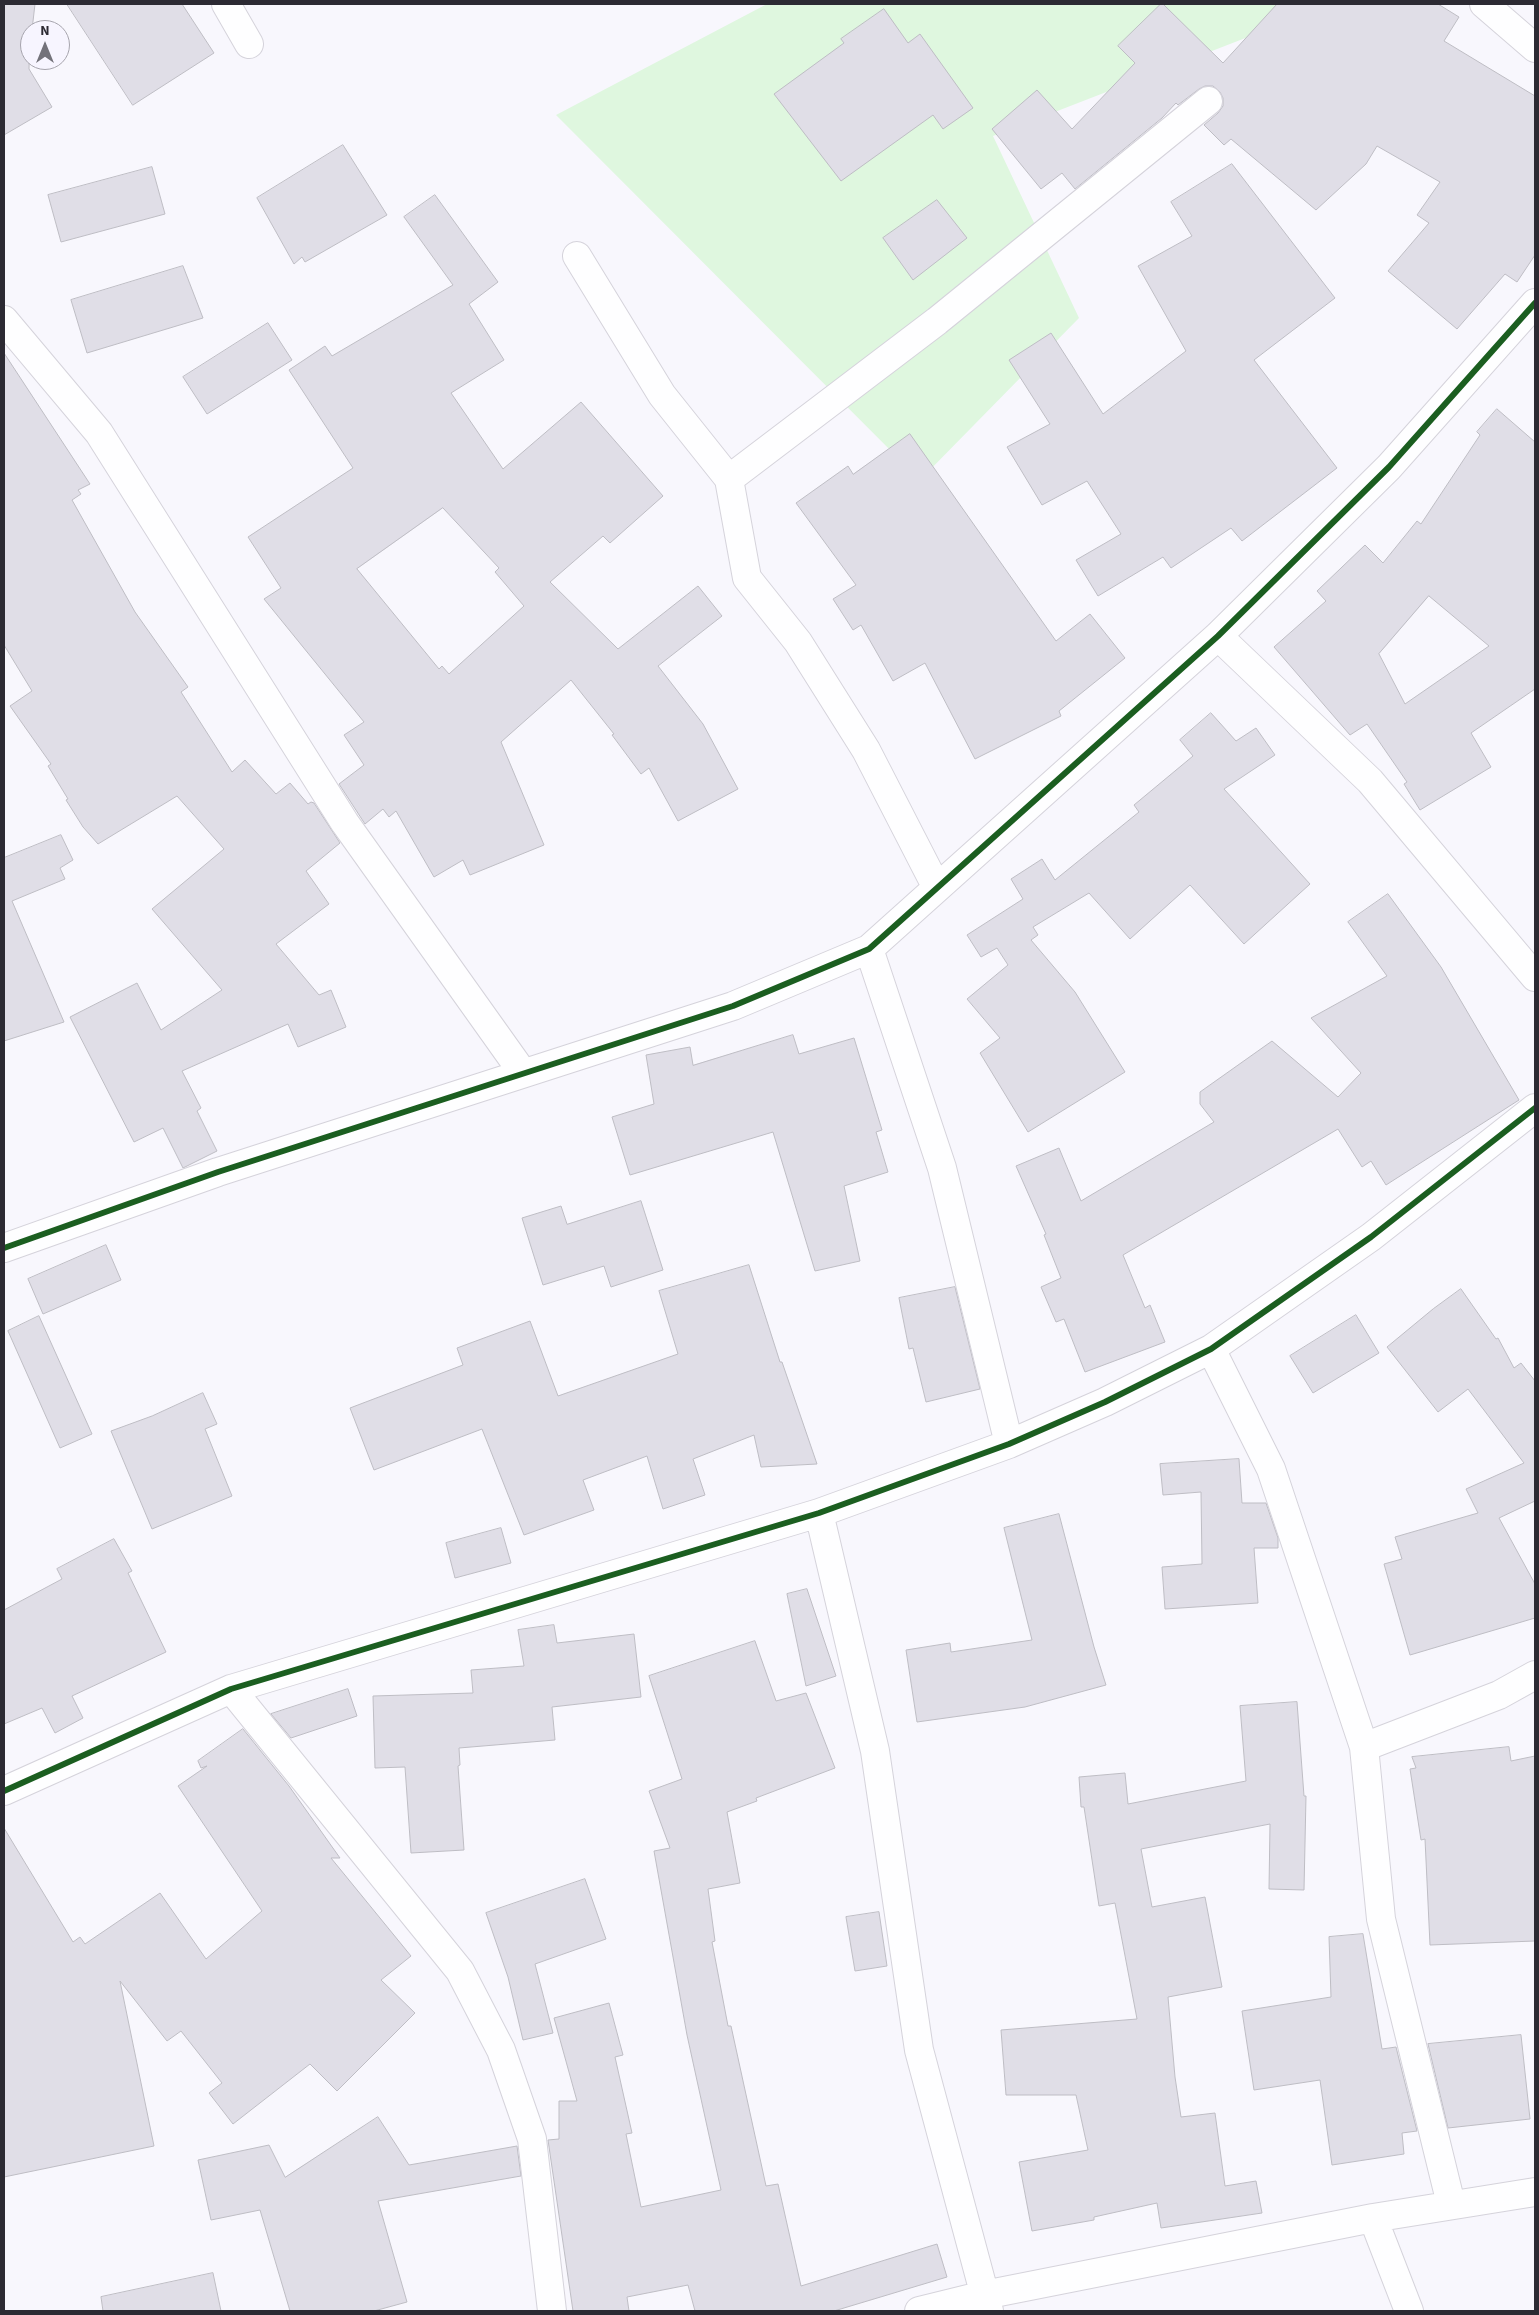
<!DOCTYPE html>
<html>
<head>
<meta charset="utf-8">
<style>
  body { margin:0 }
  #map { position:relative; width:1539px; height:2315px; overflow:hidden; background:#f8f7fd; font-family:"Source Sans 3",sans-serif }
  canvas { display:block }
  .frame { position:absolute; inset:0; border:5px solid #2c2a33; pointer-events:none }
  .north { position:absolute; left:20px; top:20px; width:50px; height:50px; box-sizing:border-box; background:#f7f5ff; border:1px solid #a6a4ad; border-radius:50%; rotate:0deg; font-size:14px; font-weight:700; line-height:20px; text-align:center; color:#2c2a33 }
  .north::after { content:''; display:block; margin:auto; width:18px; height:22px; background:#73727a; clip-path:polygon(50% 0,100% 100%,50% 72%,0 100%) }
</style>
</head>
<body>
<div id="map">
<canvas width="1539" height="2315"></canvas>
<div class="frame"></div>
<div class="north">N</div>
</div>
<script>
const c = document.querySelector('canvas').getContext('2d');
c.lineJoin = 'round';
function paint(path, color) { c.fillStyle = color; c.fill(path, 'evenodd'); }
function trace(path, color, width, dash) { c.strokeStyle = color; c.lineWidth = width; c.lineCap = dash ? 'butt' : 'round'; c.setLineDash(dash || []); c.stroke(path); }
paint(new Path2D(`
  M 767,4 L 1333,4 L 993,136 L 1079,318 L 920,480 L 556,115 Z`), '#dff7df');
const building = new Path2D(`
  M 4,4 L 35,4 L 32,30 L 30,30 L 29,69 L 52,107 L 4,135 Z
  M 67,4 L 182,4 L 214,53 L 133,105 Z
  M 1161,4 L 1163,4 L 1223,63 L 1277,4 L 1438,4 L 1459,17 L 1444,41 L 1535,96 L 1535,255 L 1517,282 L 1505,274 L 1457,329 L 1388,271 L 1429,223 L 1417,215 L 1440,182 L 1377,146 L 1366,164 L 1316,210 L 1231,139 L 1224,145 L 1204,125 L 1218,113 L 1223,106 L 1223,98 L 1220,92 L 1213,86 L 1205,86 L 1199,89 L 1178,105 L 1176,103 L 1162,118 L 1075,189 L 1062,173 L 1041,189 L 992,129 L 1037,90 L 1072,129 L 1135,63 L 1118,46 Z
  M 884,9 L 908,43 L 920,34 L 973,108 L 943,129 L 933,115 L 841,181 L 774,94 L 844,43 L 841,39 Z
  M 343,145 L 387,215 L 305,262 L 302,257 L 294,264 L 257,198 Z
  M 1232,164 L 1335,298 L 1254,360 L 1337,468 L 1242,541 L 1231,528 L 1171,568 L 1163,557 L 1098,596 L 1076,560 L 1121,534 L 1087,481 L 1042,505 L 1007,447 L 1050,424 L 1009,360 L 1051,333 L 1103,414 L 1186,351 L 1138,266 L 1192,236 L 1171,202 Z
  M 152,167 L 165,214 L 61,242 L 48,195 Z
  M 435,195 L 498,282 L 469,304 L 504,360 L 451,393 L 503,469 L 581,402 L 663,496 L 610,543 L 603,536 L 550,582 L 618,649 L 698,586 L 722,616 L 658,666 L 703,724 L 738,789 L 678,821 L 649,768 L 641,774 L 612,735 L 614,734 L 571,680 L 501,742 L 544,845 L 470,875 L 463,860 L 434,877 L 396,811 L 389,817 L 383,809 L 365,824 L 339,784 L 364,765 L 344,735 L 364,722 L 264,599 L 281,588 L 248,537 L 353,468 L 289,370 L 325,346 L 332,356 L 453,285 L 404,217 ZM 443,508 L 499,568 L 495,572 L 524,606 L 449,674 L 442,666 L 439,669 L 357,569 Z
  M 937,200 L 967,238 L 913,280 L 883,238 Z
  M 183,266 L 203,318 L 87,353 L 71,300 Z
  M 268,323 L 292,360 L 207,414 L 183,377 Z
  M 4,353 L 90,484 L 78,490 L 81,494 L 72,500 L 135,612 L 188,687 L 181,692 L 232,772 L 245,760 L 276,794 L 290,783 L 308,804 L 311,802 L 314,803 L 340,843 L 306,871 L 329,904 L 276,944 L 319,995 L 331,990 L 346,1027 L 298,1047 L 288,1024 L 182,1071 L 201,1108 L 197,1111 L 217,1151 L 183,1168 L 163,1128 L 134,1142 L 70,1017 L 137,983 L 161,1030 L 222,990 L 152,909 L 224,849 L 177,796 L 98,844 L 83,827 L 66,800 L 68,799 L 48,766 L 51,764 L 10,706 L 32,691 L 4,645 Z
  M 1497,409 L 1535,442 L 1535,689 L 1471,733 L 1491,767 L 1420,810 L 1404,784 L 1407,782 L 1367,724 L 1350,735 L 1274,647 L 1326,601 L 1317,591 L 1365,545 L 1383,563 L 1417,521 L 1421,524 L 1480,435 L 1477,432 ZM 1429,596 L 1489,646 L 1405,704 L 1379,654 Z
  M 910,434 L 1056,641 L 1090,614 L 1125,658 L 1059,711 L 1061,716 L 975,759 L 925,663 L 893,681 L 861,625 L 853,630 L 833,599 L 856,585 L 796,503 L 848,466 L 853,474 Z
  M 1211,713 L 1236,741 L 1256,728 L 1275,755 L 1224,789 L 1310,884 L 1244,944 L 1190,885 L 1130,939 L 1089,893 L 1033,927 L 1038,935 L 1031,940 L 1075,992 L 1125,1072 L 1028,1132 L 980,1053 L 1000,1038 L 967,999 L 1008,965 L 997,948 L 981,957 L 967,935 L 1023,899 L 1011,879 L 1042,859 L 1055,880 L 1139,812 L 1134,805 L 1193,756 L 1180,740 Z
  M 61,835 L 73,860 L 60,868 L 65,879 L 12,901 L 64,1022 L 4,1041 L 4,858 Z
  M 1388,894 L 1441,967 L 1519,1100 L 1386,1185 L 1371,1161 L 1362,1167 L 1338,1129 L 1123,1255 L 1145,1308 L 1150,1305 L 1165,1342 L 1085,1372 L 1064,1319 L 1056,1322 L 1041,1287 L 1061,1278 L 1044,1235 L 1046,1234 L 1016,1166 L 1059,1148 L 1081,1201 L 1214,1122 L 1200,1104 L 1200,1092 L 1272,1041 L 1338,1097 L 1361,1073 L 1311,1018 L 1387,976 L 1348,922 Z
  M 793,1035 L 799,1054 L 854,1038 L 882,1130 L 876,1132 L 888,1172 L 844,1186 L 860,1261 L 815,1271 L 773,1132 L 630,1175 L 612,1117 L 654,1104 L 646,1055 L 690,1047 L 693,1065 Z
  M 641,1201 L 663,1270 L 611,1287 L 604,1266 L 543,1285 L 522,1218 L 561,1206 L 567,1224 Z
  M 106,1245 L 121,1280 L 43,1314 L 28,1279 Z
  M 749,1265 L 780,1362 L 782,1362 L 817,1464 L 761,1467 L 754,1435 L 693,1459 L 705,1495 L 663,1509 L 647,1456 L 583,1480 L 594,1510 L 524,1535 L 482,1429 L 374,1470 L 350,1408 L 463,1365 L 457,1348 L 530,1321 L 558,1396 L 678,1354 L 659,1291 Z
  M 955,1287 L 980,1389 L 926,1402 L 913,1348 L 909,1349 L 899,1298 Z
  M 1461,1289 L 1496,1339 L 1498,1338 L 1514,1368 L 1521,1363 L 1535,1381 L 1535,1501 L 1499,1518 L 1535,1584 L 1535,1618 L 1410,1655 L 1384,1564 L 1402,1559 L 1395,1537 L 1478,1513 L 1466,1489 L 1524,1463 L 1468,1389 L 1438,1412 L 1387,1347 L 1433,1309 Z
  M 1356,1315 L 1379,1353 L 1313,1393 L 1290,1356 Z
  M 39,1316 L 92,1434 L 60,1448 L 8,1331 Z
  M 203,1393 L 217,1424 L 205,1429 L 232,1496 L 152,1529 L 111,1431 L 152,1416 Z
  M 1239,1459 L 1242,1503 L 1266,1503 L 1278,1538 L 1278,1548 L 1254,1548 L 1258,1603 L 1165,1609 L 1162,1567 L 1202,1564 L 1201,1492 L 1163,1495 L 1160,1464 Z
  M 1059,1514 L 1094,1647 L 1106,1685 L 1025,1707 L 917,1722 L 906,1650 L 950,1643 L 951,1652 L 1032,1640 L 1004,1528 Z
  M 501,1528 L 511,1563 L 455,1578 L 446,1543 Z
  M 114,1539 L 132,1571 L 128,1573 L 166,1652 L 72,1696 L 83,1718 L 55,1733 L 42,1708 L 4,1724 L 4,1610 L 62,1579 L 57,1569 Z
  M 807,1589 L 836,1676 L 806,1686 L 787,1594 Z
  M 554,1625 L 557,1643 L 634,1634 L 641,1697 L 552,1707 L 555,1740 L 459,1748 L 460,1765 L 458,1766 L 464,1850 L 411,1853 L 405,1767 L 375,1768 L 373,1696 L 473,1693 L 471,1670 L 524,1666 L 518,1630 Z
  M 755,1641 L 776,1701 L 806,1693 L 835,1768 L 756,1798 L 757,1801 L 727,1812 L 740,1883 L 708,1889 L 715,1941 L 712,1942 L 728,2026 L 731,2026 L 766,2186 L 778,2184 L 801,2286 L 937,2244 L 947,2277 L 834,2311 L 695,2311 L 688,2285 L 627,2297 L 629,2311 L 573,2311 L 548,2140 L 559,2139 L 559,2101 L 577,2101 L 554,2018 L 609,2003 L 623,2055 L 615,2057 L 632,2133 L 626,2134 L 641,2207 L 721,2190 L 687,2035 L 654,1851 L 670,1848 L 649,1791 L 682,1779 L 649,1676 Z
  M 348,1689 L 357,1716 L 291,1738 L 271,1714 Z
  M 1297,1702 L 1304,1796 L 1306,1796 L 1304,1890 L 1269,1889 L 1270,1824 L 1141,1849 L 1152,1907 L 1205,1897 L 1222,1987 L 1168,1997 L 1175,2077 L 1181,2117 L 1215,2113 L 1225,2186 L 1256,2181 L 1262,2213 L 1161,2228 L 1157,2203 L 1094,2217 L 1094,2220 L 1032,2231 L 1019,2162 L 1088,2150 L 1076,2095 L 1006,2095 L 1001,2030 L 1137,2019 L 1115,1903 L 1099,1906 L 1084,1807 L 1081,1807 L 1079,1777 L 1125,1773 L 1128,1804 L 1246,1781 L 1240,1706 Z
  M 243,1729 L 289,1786 L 340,1858 L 331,1858 L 411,1956 L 381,1980 L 415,2013 L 337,2091 L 310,2064 L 233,2124 L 209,2093 L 222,2083 L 181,2031 L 167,2041 L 120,1981 L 154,2146 L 4,2177 L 4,1828 L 73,1942 L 80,1937 L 85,1944 L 160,1893 L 206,1959 L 262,1911 L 178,1786 L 207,1766 L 201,1768 L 198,1761 Z
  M 1509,1747 L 1511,1761 L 1535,1756 L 1535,1941 L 1430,1945 L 1425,1839 L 1421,1840 L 1410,1769 L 1416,1768 L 1412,1757 Z
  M 585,1879 L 606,1939 L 535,1964 L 553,2033 L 523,2040 L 508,1977 L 486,1913 Z
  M 879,1912 L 887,1966 L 855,1971 L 846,1917 Z
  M 1363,1934 L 1382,2049 L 1396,2047 L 1417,2131 L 1402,2133 L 1404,2154 L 1332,2165 L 1320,2080 L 1254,2090 L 1242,2011 L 1331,1997 L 1329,1937 Z
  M 1521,2035 L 1530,2119 L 1448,2128 L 1428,2044 Z
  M 378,2117 L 409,2165 L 517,2146 L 521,2176 L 378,2201 L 407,2302 L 374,2311 L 290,2311 L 260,2210 L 211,2220 L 198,2160 L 269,2145 L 285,2177 Z
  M 213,2273 L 221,2311 L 103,2311 L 101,2297 Z`);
paint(building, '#e0dee7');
trace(building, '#bebdc4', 1);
const street = new Path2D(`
  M 226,4 L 249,44
  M 1484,4 L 1535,48
  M 577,256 L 662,395 L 729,479 L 747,578 L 798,642 L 866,750 L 937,888
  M 4,320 L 99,433 L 345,823 L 523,1073
  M 729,479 L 937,321 L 1208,101
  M 1218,636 L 1370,781 L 1535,977
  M 869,949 L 942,1168 L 1009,1444
  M 4,1248 L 218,1172 L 733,1006 L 869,949 L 1218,636 L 1389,467 L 1535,303
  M 1211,1349 L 1271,1469 L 1364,1747 L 1381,1919 L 1451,2204
  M 819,1513 L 875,1751 L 919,2050 L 989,2311
  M 231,1689 L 460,1971 L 501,2050 L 532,2139 L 552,2311
  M 1364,1747 L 1499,1695 L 1535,1675
  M 4,1791 L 231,1689 L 819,1513 L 1009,1444 L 1105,1402 L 1211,1349 L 1371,1237 L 1535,1108
  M 1373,2218 L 1409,2311
  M 919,2311 L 984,2295 L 1373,2218 L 1535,2192`);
trace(street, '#d5d3db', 30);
trace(street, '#fefeff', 28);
trace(new Path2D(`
  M 4,1248 L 218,1172 L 733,1006 L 869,949 L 1218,636 L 1389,467 L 1535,303
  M 4,1791 L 231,1689 L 819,1513 L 1009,1444 L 1105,1402 L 1211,1349 L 1371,1237 L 1535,1108`), '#1b5e20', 6);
</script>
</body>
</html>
